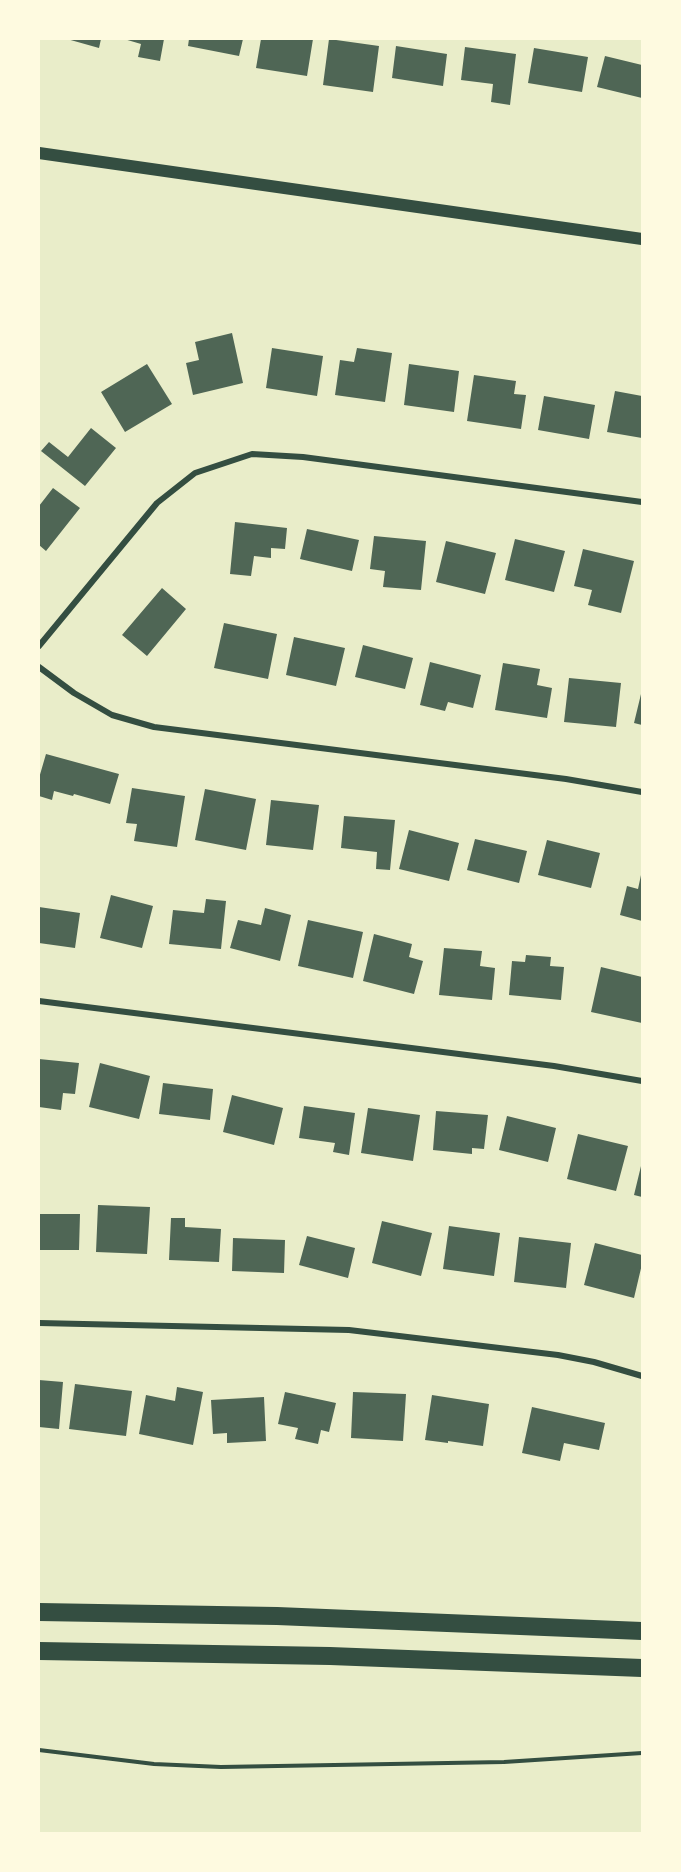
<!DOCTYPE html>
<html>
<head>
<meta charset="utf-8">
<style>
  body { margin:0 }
  #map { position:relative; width:681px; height:1872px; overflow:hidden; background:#e9edc9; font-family:Figtree,sans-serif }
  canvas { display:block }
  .frame { position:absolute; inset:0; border:40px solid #fefae0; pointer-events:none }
</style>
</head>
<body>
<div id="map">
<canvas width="681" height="1872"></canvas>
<div class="frame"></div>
</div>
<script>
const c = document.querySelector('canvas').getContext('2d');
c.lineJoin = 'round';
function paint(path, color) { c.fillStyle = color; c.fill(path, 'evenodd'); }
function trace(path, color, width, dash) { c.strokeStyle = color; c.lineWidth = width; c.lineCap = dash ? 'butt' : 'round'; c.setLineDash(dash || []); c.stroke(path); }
paint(new Path2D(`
  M 67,39 L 101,39 L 99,48 Z
  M 124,39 L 164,39 L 160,61 L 138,57 L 141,44 Z
  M 189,39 L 243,39 L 239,56 L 188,46 Z
  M 261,39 L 313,39 L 307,76 L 256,68 Z
  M 329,39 L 379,46 L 373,92 L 323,85 Z
  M 396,46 L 447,54 L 443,86 L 392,78 Z
  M 465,47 L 516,54 L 510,105 L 491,102 L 493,84 L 461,80 Z
  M 534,48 L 588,57 L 582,92 L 528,83 Z
  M 605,56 L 642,65 L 642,98 L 597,87 Z
  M 232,333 L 243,383 L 193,395 L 186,363 L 199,360 L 195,342 Z
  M 272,348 L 323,356 L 317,396 L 266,388 Z
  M 357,348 L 392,353 L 385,402 L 335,395 L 340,360 L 354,362 Z
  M 147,364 L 172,404 L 125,432 L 101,392 Z
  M 409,364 L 459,371 L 454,412 L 404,405 Z
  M 474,375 L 516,381 L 514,394 L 526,395 L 521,429 L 467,421 Z
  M 615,391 L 642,396 L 642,438 L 607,432 Z
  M 544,396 L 595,405 L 589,439 L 538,430 Z
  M 91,428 L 116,448 L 85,486 L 41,451 L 49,442 L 68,457 Z
  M 53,488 L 80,508 L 46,551 L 39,545 L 39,506 Z
  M 235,522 L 287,528 L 285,549 L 271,548 L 271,558 L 254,556 L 251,576 L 230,574 Z
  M 307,529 L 359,540 L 352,571 L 300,559 Z
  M 374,536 L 426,541 L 421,590 L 383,587 L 385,571 L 370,569 Z
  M 515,539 L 565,551 L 554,592 L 505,580 Z
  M 446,541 L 496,553 L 485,594 L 436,582 Z
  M 583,549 L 634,561 L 621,613 L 588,605 L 592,590 L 574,586 Z
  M 162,588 L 186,609 L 147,656 L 122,635 Z
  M 224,623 L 277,634 L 268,679 L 214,668 Z
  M 294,637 L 345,648 L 336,686 L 286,675 Z
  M 363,645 L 413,658 L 405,689 L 355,677 Z
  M 430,662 L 481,675 L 473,708 L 448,702 L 445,711 L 420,705 Z
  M 503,663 L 540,669 L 537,685 L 552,688 L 547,718 L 495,710 Z
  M 569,678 L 621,683 L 616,727 L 564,722 Z
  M 641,694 L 642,694 L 642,725 L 634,723 Z
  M 46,754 L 119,774 L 110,804 L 74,794 L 73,796 L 54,791 L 52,800 L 39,796 L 39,778 Z
  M 132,788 L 185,796 L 177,847 L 134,841 L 137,824 L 126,823 Z
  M 205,789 L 256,799 L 246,850 L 195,840 Z
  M 271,800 L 319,805 L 313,850 L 266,845 Z
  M 344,816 L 395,820 L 390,870 L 376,869 L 377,852 L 341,848 Z
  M 409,830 L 459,843 L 449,881 L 399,869 Z
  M 475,839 L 527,851 L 519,883 L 467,870 Z
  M 547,840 L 600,853 L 591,888 L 538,875 Z
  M 641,875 L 642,875 L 642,921 L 620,915 L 627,886 L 638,889 Z
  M 111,895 L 153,906 L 142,948 L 100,938 Z
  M 206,899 L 226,901 L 221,949 L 169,944 L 173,910 L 204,913 Z
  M 39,907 L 80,913 L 75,948 L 39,943 Z
  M 265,908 L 291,915 L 280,961 L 230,948 L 238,920 L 261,925 Z
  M 308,920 L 363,932 L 353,978 L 298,966 Z
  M 374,934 L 412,944 L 409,957 L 423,961 L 414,994 L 363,981 Z
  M 444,948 L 482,951 L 480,966 L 495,968 L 492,1000 L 439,995 Z
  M 526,955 L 551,957 L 550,966 L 564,967 L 561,1000 L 509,995 L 512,961 L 525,962 Z
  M 601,967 L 642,977 L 642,1023 L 591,1012 Z
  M 39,1059 L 79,1063 L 75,1094 L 63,1093 L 61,1110 L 39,1107 Z
  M 100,1063 L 150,1076 L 139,1119 L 89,1107 Z
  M 163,1083 L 213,1089 L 210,1120 L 159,1114 Z
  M 232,1095 L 283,1108 L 274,1145 L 223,1132 Z
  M 304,1106 L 355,1113 L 349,1155 L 333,1152 L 335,1143 L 299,1138 Z
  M 368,1108 L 420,1115 L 413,1161 L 361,1153 Z
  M 436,1111 L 488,1115 L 484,1149 L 472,1148 L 472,1154 L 433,1150 Z
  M 507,1116 L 556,1128 L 548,1162 L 499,1150 Z
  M 578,1134 L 628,1146 L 616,1191 L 567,1179 Z
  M 641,1166 L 642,1166 L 642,1197 L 634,1195 Z
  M 98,1205 L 150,1207 L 147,1254 L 96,1252 Z
  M 39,1214 L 80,1214 L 79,1250 L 39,1250 Z
  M 171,1218 L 185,1218 L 185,1227 L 221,1229 L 219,1262 L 169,1260 Z
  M 382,1221 L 432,1233 L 421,1276 L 372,1263 Z
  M 449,1226 L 500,1233 L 494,1276 L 443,1269 Z
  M 307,1236 L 355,1248 L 348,1278 L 299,1265 Z
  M 519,1237 L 571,1243 L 566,1288 L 514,1282 Z
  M 233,1238 L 285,1240 L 284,1273 L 232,1271 Z
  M 595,1243 L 642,1255 L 642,1264 L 634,1298 L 584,1285 Z
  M 39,1380 L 63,1382 L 59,1429 L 39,1427 Z
  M 75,1384 L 132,1391 L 126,1436 L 69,1429 Z
  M 177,1387 L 203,1392 L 193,1445 L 139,1434 L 146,1395 L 175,1401 Z
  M 285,1392 L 336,1403 L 329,1432 L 321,1430 L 318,1444 L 295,1439 L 298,1428 L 278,1424 Z
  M 353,1392 L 406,1394 L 403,1441 L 351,1438 Z
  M 432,1395 L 489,1404 L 483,1446 L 448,1441 L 448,1443 L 425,1440 Z
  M 264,1397 L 266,1441 L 227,1443 L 227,1433 L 213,1434 L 211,1400 Z
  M 532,1407 L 605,1423 L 599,1450 L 564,1443 L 560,1461 L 522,1453 Z`), '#4f6655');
trace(new Path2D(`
  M 39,1750 L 154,1764 L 221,1767 L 504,1762 L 642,1753`), '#344e41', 4);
trace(new Path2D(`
  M 39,646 L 157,503 L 195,473 L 252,454 L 303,457 L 642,502
  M 39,667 L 74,693 L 112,715 L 154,727 L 566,779 L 642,792
  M 39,1001 L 554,1066 L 642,1081
  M 39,1323 L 349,1330 L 558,1355 L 594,1362 L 642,1376`), '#344e41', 6);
trace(new Path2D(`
  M 39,153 L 642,239`), '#344e41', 12);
trace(new Path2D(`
  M 39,1612 L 277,1616 L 642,1631
  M 39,1651 L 330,1656 L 642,1668`), '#344e41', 18);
</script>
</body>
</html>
